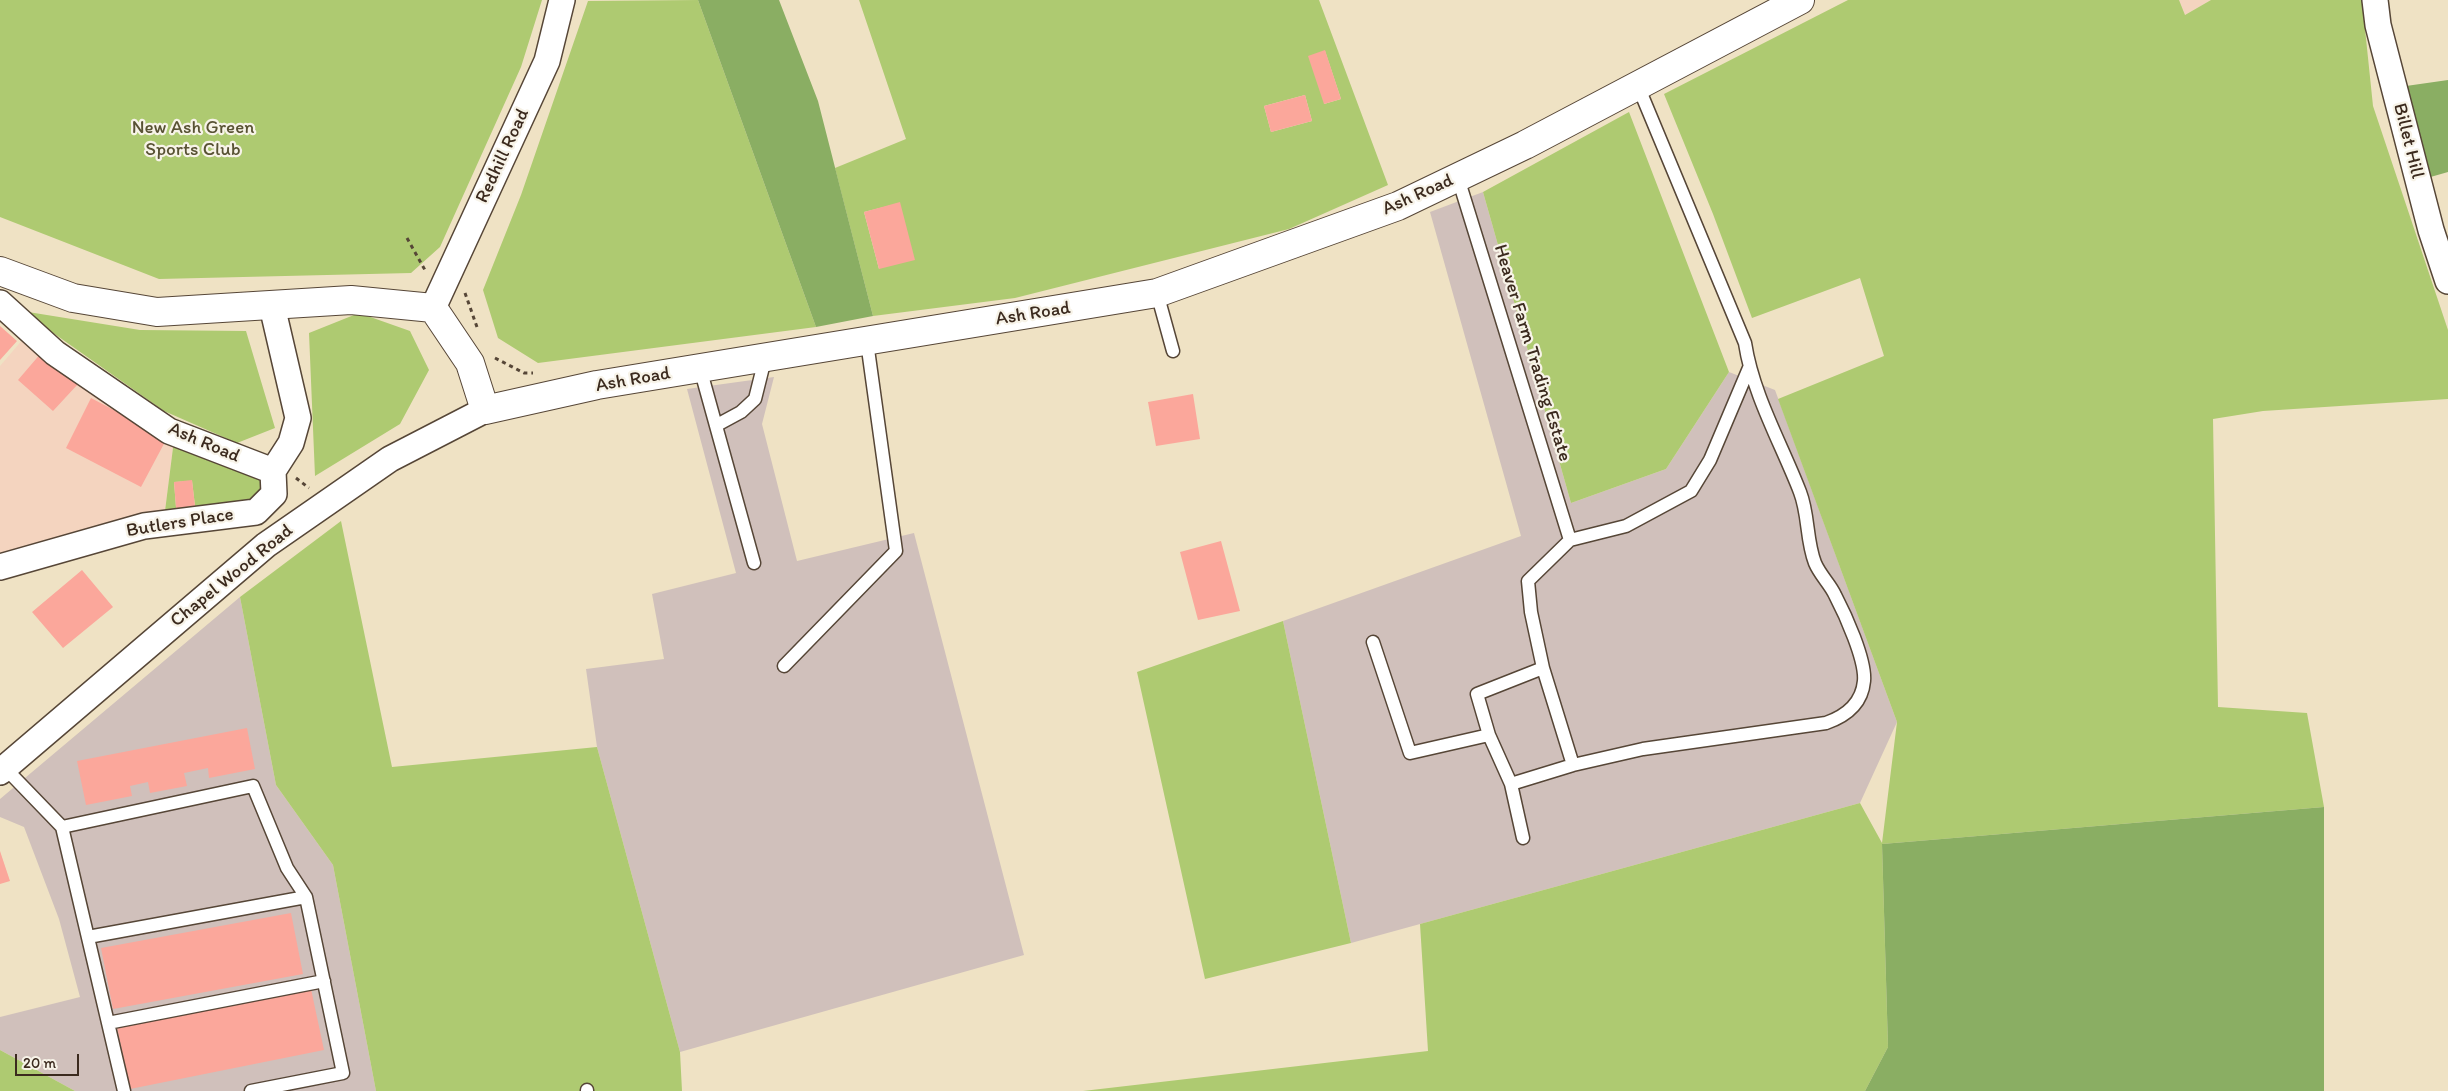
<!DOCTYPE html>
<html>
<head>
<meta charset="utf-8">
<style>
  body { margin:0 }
  #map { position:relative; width:2448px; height:1091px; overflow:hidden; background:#efe2c4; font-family:Itim,sans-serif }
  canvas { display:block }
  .scale { position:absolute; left:15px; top:1054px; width:64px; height:22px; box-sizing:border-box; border:2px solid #3b2a1e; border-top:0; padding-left:6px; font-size:15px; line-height:18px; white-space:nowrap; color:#3b2a1e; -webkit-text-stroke:4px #f7f3e8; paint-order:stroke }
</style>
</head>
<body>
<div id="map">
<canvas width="2448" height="1091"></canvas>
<div class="scale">20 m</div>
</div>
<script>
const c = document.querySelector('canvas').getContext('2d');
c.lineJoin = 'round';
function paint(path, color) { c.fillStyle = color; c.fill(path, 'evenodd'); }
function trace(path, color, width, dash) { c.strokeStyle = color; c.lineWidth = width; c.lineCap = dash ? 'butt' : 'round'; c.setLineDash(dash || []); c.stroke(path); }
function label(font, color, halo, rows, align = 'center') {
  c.font = font + ' Itim,sans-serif'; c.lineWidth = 4.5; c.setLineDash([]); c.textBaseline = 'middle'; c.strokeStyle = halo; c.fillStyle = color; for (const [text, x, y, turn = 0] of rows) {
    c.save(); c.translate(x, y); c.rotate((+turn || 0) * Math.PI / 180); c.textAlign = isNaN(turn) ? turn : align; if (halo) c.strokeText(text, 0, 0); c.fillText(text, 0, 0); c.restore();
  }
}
paint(new Path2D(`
  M 2179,0 L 2211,0 L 2185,15 Z
  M 24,338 L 174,440 L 165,511 L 0,553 L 0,366 Z`), '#f4d4bf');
paint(new Path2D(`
  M 1483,192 L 1571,503 L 1666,469 L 1729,372 L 1775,390 L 1897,722 L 1860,803 L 1351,943 L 1283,621 L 1521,536 L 1430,212 Z
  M 774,377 L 762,424 L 797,561 L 914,533 L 1024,955 L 680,1052 L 597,747 L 586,669 L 664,659 L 652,594 L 736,573 L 687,389 Z
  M 240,597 L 276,785 L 333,865 L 376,1091 L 75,1091 L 0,1050 L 0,1017 L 80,997 L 59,919 L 24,827 L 0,817 L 0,799 Z`), '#d0c0bb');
paint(new Path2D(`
  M 0,0 L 542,0 L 521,67 L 440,247 L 411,273 L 159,279 L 0,217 Z
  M 698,0 L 816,327 L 538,363 L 498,338 L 483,290 L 521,195 L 588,1 Z
  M 859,0 L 1319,0 L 1388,185 L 1289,229 L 1015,298 L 873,316 L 835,168 L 906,139 ZM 1325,51 L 1341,99 L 1324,104 ZM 1305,95 L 1312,121 L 1271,132 L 1264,106 ZM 900,203 L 879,269 L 864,212 Z
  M 1848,0 L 2179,0 L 2185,15 L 2211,0 L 2362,0 L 2373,106 L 2448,330 L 2448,399 L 2263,411 L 2213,419 L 2218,707 L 2307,713 L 2324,807 L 1882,844 L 1888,1047 L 1865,1091 L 1083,1091 L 1428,1051 L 1420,924 L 1860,803 L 1882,843 L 1897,722 L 1778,399 L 1884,356 L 1860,278 L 1752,318 L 1713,214 L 1664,94 Z
  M 1629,112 L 1729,372 L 1666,469 L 1571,503 L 1483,192 Z
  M 22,311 L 140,330 L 246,331 L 275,428 L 237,443 L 164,411 Z
  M 359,313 L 410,331 L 429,370 L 400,424 L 315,476 L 309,333 Z
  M 174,440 L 263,480 L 263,495 L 253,507 L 165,511 ZM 192,481 L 195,506 L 176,507 L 174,482 Z
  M 341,521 L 392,767 L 597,747 L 680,1052 L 682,1091 L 376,1091 L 333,865 L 276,785 L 240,597 Z
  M 1283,621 L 1351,943 L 1205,979 L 1137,672 Z
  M 0,1050 L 75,1091 L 0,1091 Z`), '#aeca71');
paint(new Path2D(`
  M 698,0 L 779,0 L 818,101 L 873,316 L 816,327 Z
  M 2448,80 L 2448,172 L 2427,178 L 2406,86 Z
  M 2324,807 L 2324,1091 L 1865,1091 L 1888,1047 L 1882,844 Z`), '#8aae63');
paint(new Path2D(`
  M 1325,50 L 1341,99 L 1324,104 L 1308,56 Z
  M 1305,95 L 1312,121 L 1271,132 L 1264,106 Z
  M 900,202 L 915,260 L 879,269 L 864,212 Z
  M 0,326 L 17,341 L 0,360 Z
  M 42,352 L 78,384 L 53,411 L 18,380 Z
  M 1193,394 L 1200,439 L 1156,446 L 1148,402 Z
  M 91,398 L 167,438 L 141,487 L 66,448 Z
  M 192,480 L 195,506 L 176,508 L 174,482 Z
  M 1221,541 L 1240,611 L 1198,620 L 1180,552 Z
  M 82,570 L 113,607 L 63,648 L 32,612 Z
  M 247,728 L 255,769 L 209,778 L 208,768 L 184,773 L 187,786 L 150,793 L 148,782 L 130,786 L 132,796 L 86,805 L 77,761 Z
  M 0,851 L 10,881 L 0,884 Z
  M 291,913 L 303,974 L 113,1009 L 101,948 Z
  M 311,989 L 324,1050 L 130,1089 L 117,1027 Z`), '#fba79b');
const lane = new Path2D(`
  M 1458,178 L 1570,540
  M 1157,293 L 1173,351
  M 700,368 L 754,563
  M 717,425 L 741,412 L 755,399 L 765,359
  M 1373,642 L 1410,753 L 1489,735
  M 784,666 L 896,551 L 867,342
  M 1543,668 L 1573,765
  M 5,768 L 62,827 L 124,1091
  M 1511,784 L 1573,765 L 1643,749 L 1826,723 C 1846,716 1862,703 1864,681 C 1866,660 1845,614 1835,595 C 1830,584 1820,575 1815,563 C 1806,540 1809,515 1800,492 C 1781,443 1753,395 1745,343 L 1638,86
  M 62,827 L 253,786 L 287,868 L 306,897 L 343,1073 L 251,1091
  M 1523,838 L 1511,784 L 1489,735 L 1477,694 L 1543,668 L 1531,612 L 1528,581 L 1570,540 L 1626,526 L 1691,491 L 1710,460 L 1749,368
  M 88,937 L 306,897
  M 108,1023 L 324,981
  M 587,1091 L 587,1090`);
const street = new Path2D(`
  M 2375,0 L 2378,25 L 2431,230 L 2448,281
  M 0,303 L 55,353 L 169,431 L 273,471 L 291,443 L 298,418 L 272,306
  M 433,308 L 547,61 L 562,0
  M 0,567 L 144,526 L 256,512 L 274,494 L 273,471
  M 0,772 L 266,545 L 390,459 L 485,410`);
const secondary = new Path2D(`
  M 0,271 L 73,298 L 157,312 L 351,300 L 433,308 L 470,363 L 485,410 L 597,385 L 1157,293 L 1398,206 L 1525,145 L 1800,0`);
trace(lane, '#564637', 15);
trace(street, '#564637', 28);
trace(secondary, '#564637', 30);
trace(new Path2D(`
  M 407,238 L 425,270
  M 465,293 L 477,327
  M 495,358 L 524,373 L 533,373
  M 296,478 L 309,488`), '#564637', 3, [4, 4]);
trace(lane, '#fff', 12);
trace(street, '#fff', 25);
trace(secondary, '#fff', 28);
label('19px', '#585233', '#f7f3e8', [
  ["New Ash Green",193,128],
  ["Sports Club",193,150]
]);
label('19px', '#3b2a1e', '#f7f3e8', [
  ["Billet Hill",2408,141,76],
  ["Redhill Road",503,156,-65],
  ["Ash Road",1418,195,-24],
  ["Ash Road",1033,314,-9],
  ["Heaver Farm Trading Estate",1532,353,73],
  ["Ash Road",633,380,-10],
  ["Ash Road",204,443,23],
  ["Butlers Place",180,523,-9],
  ["Chapel Wood Road",232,576,-39]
]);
</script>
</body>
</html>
